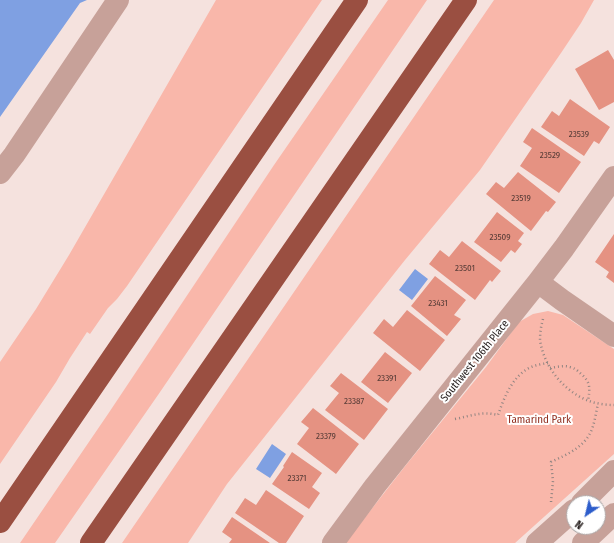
<!DOCTYPE html>
<html>
<head>
<meta charset="utf-8">
<style>
  body { margin:0 }
  #map { position:relative; width:614px; height:543px; overflow:hidden; background:#f5e2de; font-family:"Fira Sans Condensed",sans-serif }
  canvas { display:block }
  .north { position:absolute; left:566px; top:495px; width:40px; height:40px; box-sizing:border-box; background:#fff; border:1px solid #a8a5a5; border-radius:50%; rotate:215deg; font-size:11px; font-weight:700; line-height:16px; text-align:center; color:#251e1d }
  .north::after { content:''; display:block; margin:auto; width:14px; height:18px; background:#2d5dcb; clip-path:polygon(50% 0,100% 100%,50% 72%,0 100%) }
</style>
</head>
<body>
<div id="map">
<canvas width="614" height="543"></canvas>
<div class="north">N</div>
</div>
<script>
const c = document.querySelector('canvas').getContext('2d');
c.lineJoin = 'round';
function paint(path, color) { c.fillStyle = color; c.fill(path, 'evenodd'); }
function trace(path, color, width, dash) { c.strokeStyle = color; c.lineWidth = width; c.lineCap = dash ? 'butt' : 'round'; c.setLineDash(dash || []); c.stroke(path); }
function label(font, color, halo, rows, align = 'center') {
  c.font = font + ' "Fira Sans Condensed",sans-serif'; c.lineWidth = 4; c.setLineDash([]); c.textBaseline = 'middle'; c.strokeStyle = halo; c.fillStyle = color; for (const [text, x, y, turn = 0] of rows) {
    c.save(); c.translate(x, y); c.rotate((+turn || 0) * Math.PI / 180); c.textAlign = isNaN(turn) ? turn : align; if (halo) c.strokeText(text, 0, 0); c.fillText(text, 0, 0); c.restore();
  }
}
paint(new Path2D(`
  M 216,0 L 322,0 L 127,286 L 117,299 L 108,308 L 90,334 L 87,332 L 70,358 L 56,382 L 0,464 L 0,362 L 36,309 L 69,255 Z
  M 388,0 L 427,0 L 158,395 L 55,543 L 20,543 L 108,414 L 274,165 Z
  M 494,0 L 594,0 L 581,23 L 561,53 L 480,170 L 405,260 L 227,484 L 188,543 L 122,543 Z
  M 548,311 L 563,315 L 614,349 L 614,454 L 515,543 L 345,543 L 406,465 L 486,367 L 519,322 L 533,314 Z`), '#f9b7aa');
paint(new Path2D(`
  M 0,0 L 87,0 L 80,3 L 0,117 Z
  M 415,269 L 428,279 L 412,300 L 399,290 Z
  M 272,444 L 286,454 L 270,478 L 256,469 Z`), '#7fa0e2');
paint(new Path2D(`
  M 608,50 L 614,60 L 614,102 L 599,110 L 575,69 Z
  M 570,99 L 610,127 L 599,144 L 594,141 L 584,156 L 541,127 L 552,111 L 559,116 Z
  M 532,128 L 581,162 L 559,193 L 520,166 L 532,148 L 523,142 Z
  M 518,172 L 556,202 L 548,212 L 546,211 L 531,231 L 486,194 L 496,182 L 504,188 Z
  M 497,212 L 524,233 L 518,241 L 522,244 L 515,253 L 511,250 L 501,262 L 474,242 Z
  M 614,234 L 614,283 L 606,277 L 609,272 L 595,262 Z
  M 462,241 L 501,271 L 492,282 L 490,280 L 475,300 L 429,264 L 440,250 L 449,257 Z
  M 435,276 L 466,300 L 454,315 L 461,319 L 447,336 L 411,306 Z
  M 407,310 L 445,340 L 420,371 L 373,333 L 384,319 L 393,327 Z
  M 385,352 L 412,373 L 388,403 L 361,382 Z
  M 341,373 L 388,409 L 364,440 L 325,410 L 339,393 L 330,386 Z
  M 313,408 L 359,444 L 336,474 L 297,444 L 309,428 L 301,422 Z
  M 292,452 L 322,473 L 312,487 L 320,493 L 309,509 L 272,484 L 284,467 L 283,466 Z
  M 266,490 L 304,516 L 286,543 L 279,543 L 235,513 L 245,498 L 256,505 Z
  M 232,517 L 270,543 L 229,543 L 232,539 L 222,532 Z`), '#e59282');
trace(new Path2D(`
  M 543,319 C 541,326 540,333 540,340 C 544,368 566,394 592,402 C 599,404 607,405 614,405
  M 550,368 C 557,367 564,365 570,367 C 575,368 578,371 581,374 C 591,382 590,389 588,401
  M 455,419 C 471,416 481,411 498,415 C 504,398 512,377 529,368 C 535,365 542,364 548,363
  M 551,502 L 553,481 L 551,462 C 568,454 585,447 592,429 C 595,421 596,412 598,404`), '#928582', 2.5, [1, 3]);
trace(new Path2D(`
  M 0,173 L 14,155 L 118,0
  M 538,282 L 562,300 L 614,336
  M 582,503 L 614,471
  M 333,543 L 375,486 L 538,282 L 564,248 L 614,177
  M 537,543 L 574,510
  M 583,543 L 614,514`), '#c7a199', 22);
trace(new Path2D(`
  M 0,522 L 357,0
  M 91,543 L 466,0`), '#9a4f41', 22);
label('9px', '#553b36', null, [
  ["23539",579,134],
  ["23529",550,155],
  ["23519",521,198],
  ["23509",500,237],
  ["23501",465,268],
  ["23431",438,303],
  ["23391",387,378],
  ["23387",354,401],
  ["23379",326,436],
  ["23371",297,478]
]);
label('11px', '#251e1d', '#fff', [
  ["Southwest 106th Place",475,361,-51]
]);
label('11px', '#923122', '#fff', [
  ["Tamarind Park",539,420]
]);
</script>
</body>
</html>
